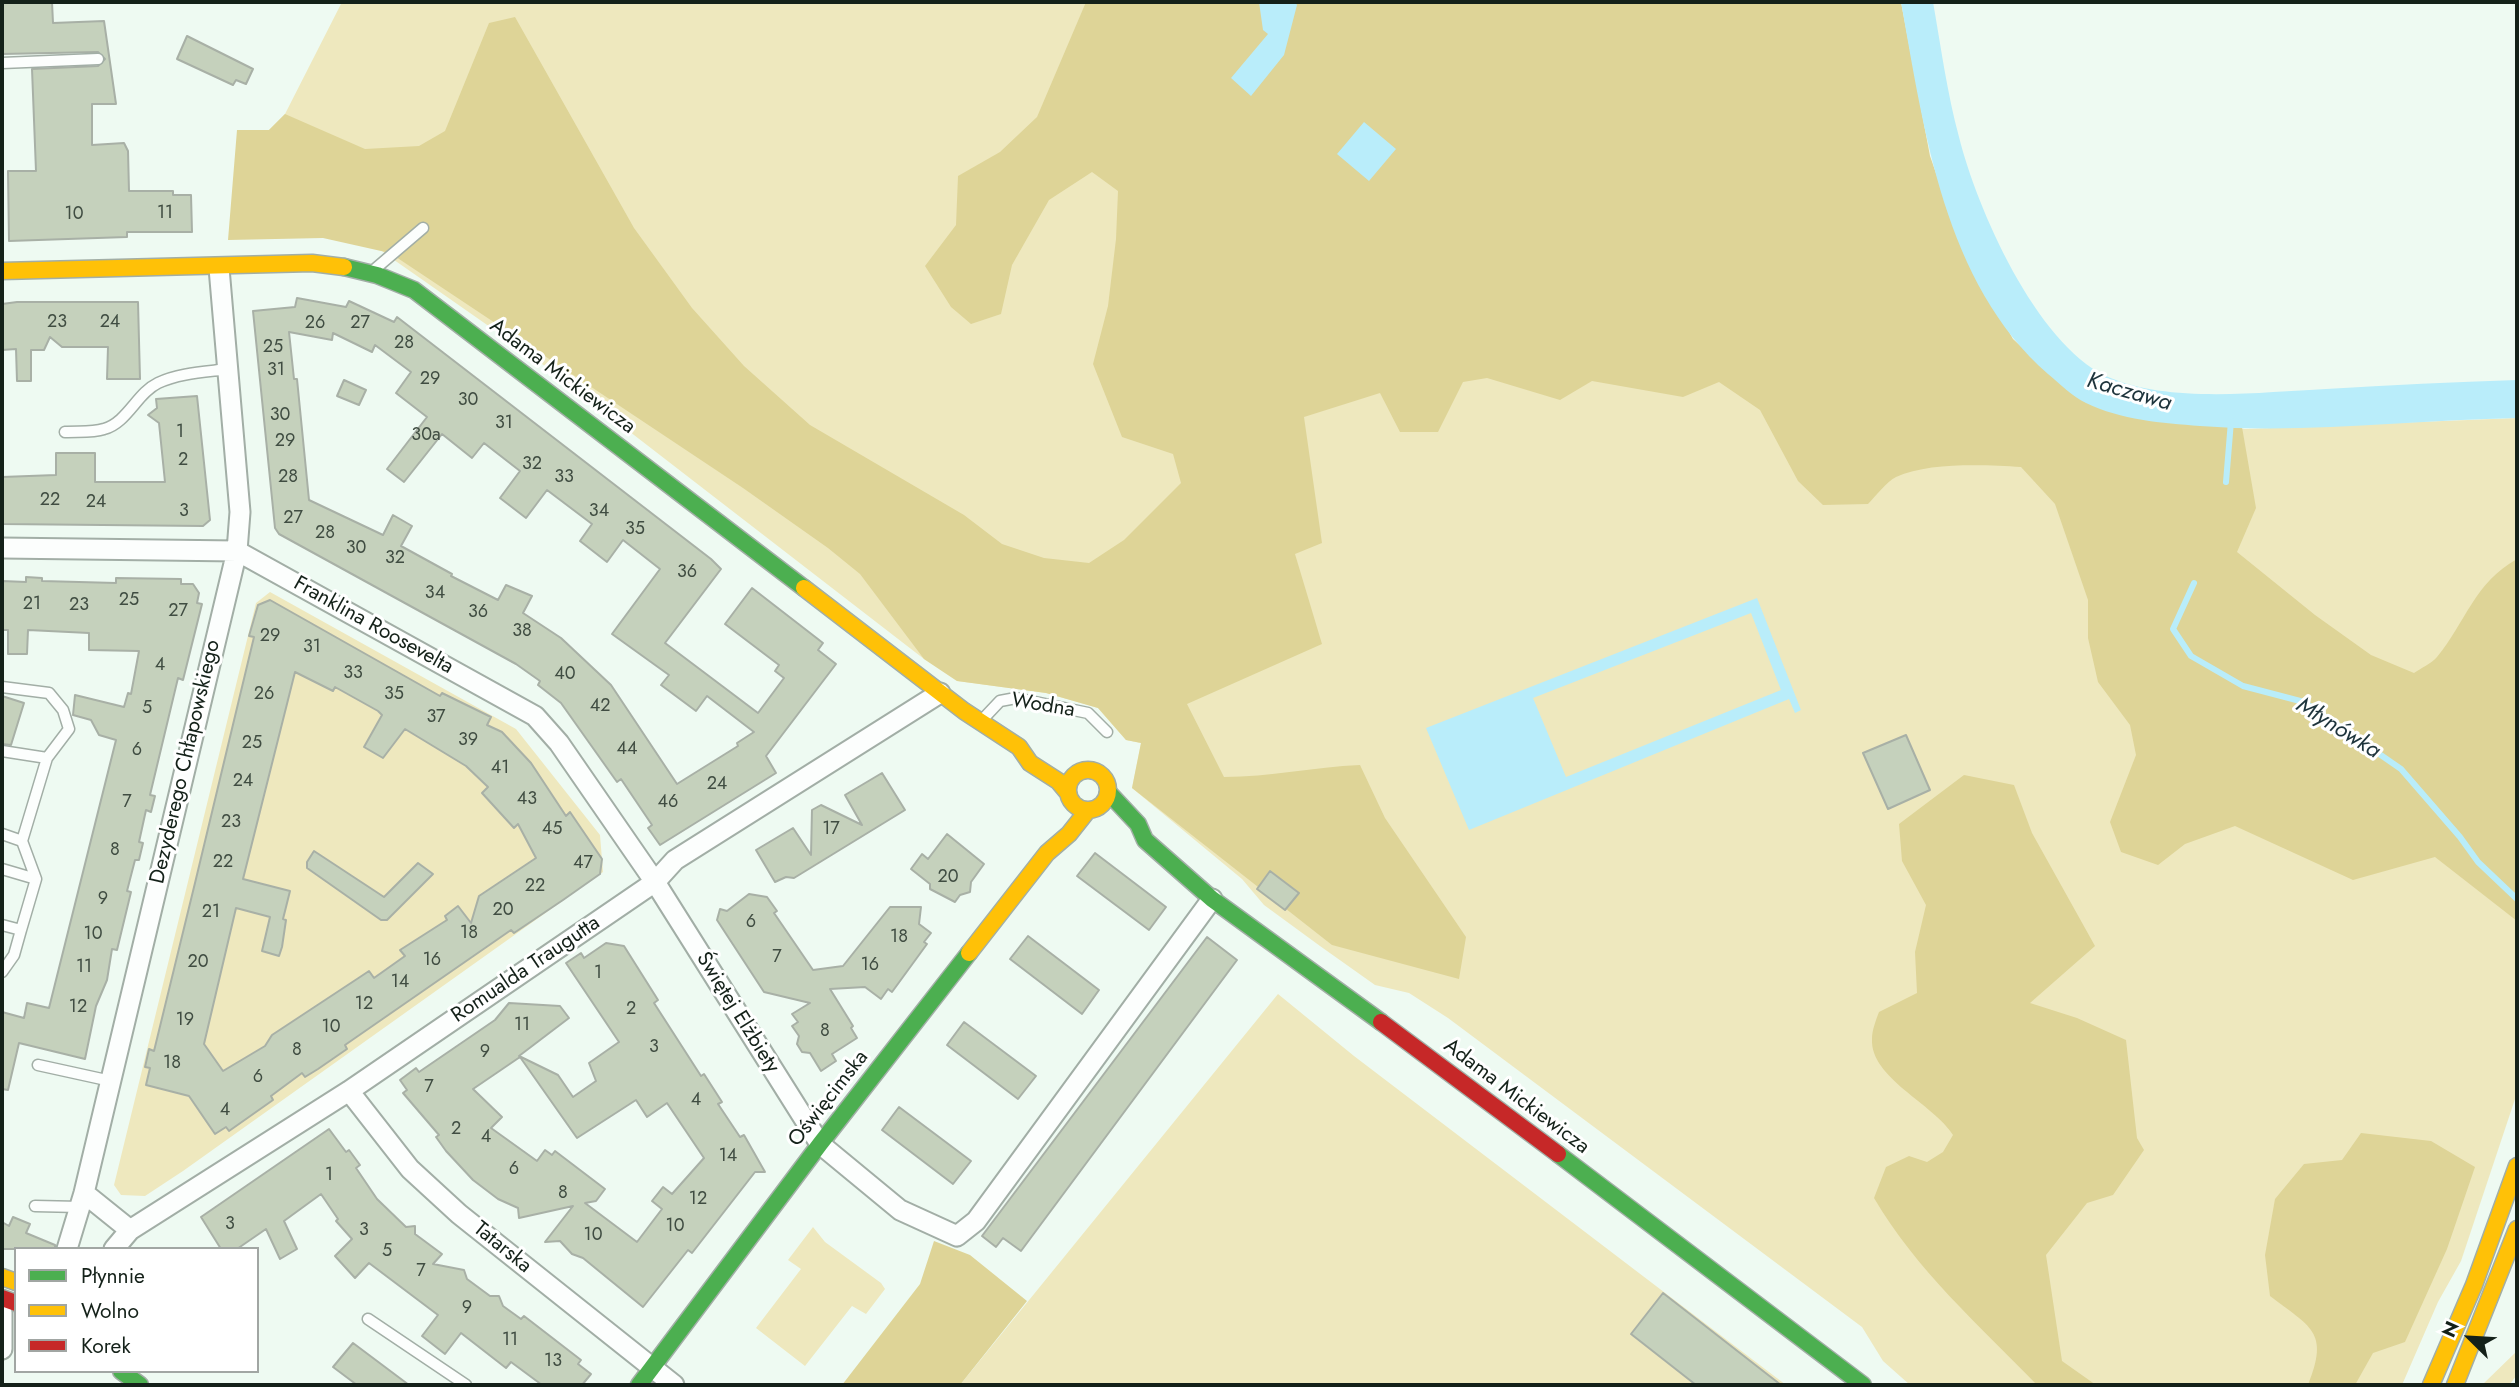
<!DOCTYPE html>
<html>
<head>
<meta charset="utf-8">
<style>
  body { margin:0 }
  #map { position:relative; width:2519px; height:1387px; overflow:hidden; background:#eefaf2; font-family:Jost,sans-serif }
  canvas { display:block }
  .frame { position:absolute; inset:0; border:4px solid #142119; pointer-events:none }
  .legend { position:absolute; left:14px; top:1247px; width:245px; height:126px; box-sizing:border-box; background:#fff; border:2px solid #a1a6a3; margin:0; padding:9px 12px; list-style:none; font-size:21px; color:#142119 }
  .legend li { display:flex; align-items:center; gap:14px; height:35px }
  .legend b { width:35px; border:2px solid #a1a6a3 }
  .north { position:absolute; left:2435px; top:1303px; width:70px; height:70px; -webkit-text-stroke:5px #fff; paint-order:stroke; rotate:294deg; font-size:19px; font-weight:700; line-height:28px; text-align:center; color:#142119 }
  .north::after { content:''; display:block; margin:auto; width:24px; height:32px; background:#142119; clip-path:polygon(50% 0,100% 100%,50% 72%,0 100%) }
</style>
</head>
<body>
<div id="map">
<canvas width="2519" height="1387"></canvas>
<div class="frame"></div>
<ul class="legend">
<li><b style="height:9px;background:#4caf50"></b>Płynnie</li>
<li><b style="height:9px;background:#ffc107"></b>Wolno</li>
<li><b style="height:9px;background:#c62828"></b>Korek</li>
</ul>
<div class="north">N</div>
</div>
<script>
const c = document.querySelector('canvas').getContext('2d');
c.lineJoin = 'round';
function paint(path, color) { c.fillStyle = color; c.fill(path, 'evenodd'); }
function trace(path, color, width, dash) { c.strokeStyle = color; c.lineWidth = width; c.lineCap = dash ? 'butt' : 'round'; c.setLineDash(dash || []); c.stroke(path); }
function label(font, color, halo, rows, align = 'center') {
  c.font = font + ' Jost,sans-serif'; c.lineWidth = 6; c.setLineDash([]); c.textBaseline = 'middle'; c.strokeStyle = halo; c.fillStyle = color; for (const [text, x, y, turn = 0] of rows) {
    c.save(); c.translate(x, y); c.rotate((+turn || 0) * Math.PI / 180); c.textAlign = isNaN(turn) ? turn : align; if (halo) c.strokeText(text, 0, 0); c.fillText(text, 0, 0); c.restore();
  }
}
paint(new Path2D(`
  M 342,2 L 1885,2 L 1904,135 L 1974,300 L 2036,363 L 2074,395 L 2148,422 L 2246,429 L 2517,418 L 2517,1093 L 2461,1261 L 2438,1302 L 2402,1385 L 1910,1385 L 1883,1361 L 1862,1327 L 1448,1018 L 1409,993 L 1375,985 L 1320,946 L 1264,905 L 1242,879 L 1132,788 L 1141,743 L 1126,740 L 1098,708 L 1046,693 L 957,681 L 924,659 L 533,357 L 387,255 L 237,130 L 269,130 L 285,114 Z
  M 270,592 L 516,729 L 600,835 L 603,872 L 183,1171 L 145,1196 L 121,1195 L 114,1185 L 256,603 Z
  M 1278,994 L 1354,1056 L 1786,1385 L 960,1385 Z
  M 813,1227 L 825,1242 L 881,1283 L 885,1289 L 866,1314 L 852,1306 L 805,1366 L 756,1328 L 801,1269 L 788,1260 Z
  M 2517,1351 L 2517,1375 L 2509,1385 L 2482,1385 Z`), '#eee8be');
paint(new Path2D(`
  M 1086,2 L 1901,2 L 1930,156 L 1963,250 L 2013,339 L 2074,395 L 2242,427 L 2256,508 L 2237,552 L 2315,615 L 2371,655 L 2414,673 C 2421,668 2431,664 2437,657 C 2466,622 2474,583 2517,559 L 2517,921 L 2435,857 L 2353,880 L 2235,826 L 2185,844 L 2158,865 L 2121,852 L 2110,822 L 2136,755 L 2130,725 L 2098,682 L 2088,638 L 2088,600 L 2055,504 L 2021,467 C 1985,465 1929,462 1896,477 C 1886,482 1876,496 1868,504 L 1823,505 L 1798,481 L 1760,410 L 1719,382 L 1683,397 L 1592,381 L 1560,400 L 1487,378 L 1463,382 L 1438,432 L 1400,432 L 1380,393 L 1304,417 L 1322,543 L 1295,554 L 1322,644 L 1187,704 L 1224,777 C 1269,777 1314,767 1360,765 L 1385,818 L 1466,937 L 1459,979 L 1332,945 L 1132,788 L 1141,743 L 1126,740 L 1098,708 L 1046,693 L 957,681 L 924,659 L 860,574 L 828,548 L 743,488 L 390,253 L 323,238 L 228,240 L 237,130 L 269,130 L 285,114 L 365,149 L 419,146 L 445,131 L 489,23 L 515,17 L 634,228 L 692,308 L 744,366 L 810,425 L 964,515 L 1002,544 L 1044,558 L 1089,563 L 1124,540 L 1181,483 L 1173,454 L 1122,437 L 1093,364 L 1108,306 L 1116,239 L 1118,191 L 1092,172 L 1049,200 L 1012,265 L 1001,314 L 971,324 L 951,307 L 925,266 L 956,225 L 958,176 L 1000,152 L 1037,117 Z
  M 1964,775 L 2014,785 L 2032,833 L 2095,946 L 2030,1003 L 2077,1018 L 2126,1040 L 2137,1138 L 2144,1150 L 2113,1195 L 2087,1203 L 2046,1255 L 2062,1361 L 2096,1385 L 2037,1385 C 1979,1325 1917,1271 1874,1198 L 1886,1167 L 1909,1156 L 1927,1162 L 1943,1152 L 1953,1135 C 1934,1104 1870,1078 1872,1039 C 1872,1030 1876,1020 1879,1012 L 1917,993 L 1915,952 L 1926,905 L 1902,861 L 1899,824 Z
  M 2361,1133 L 2431,1141 L 2475,1167 L 2447,1249 L 2405,1342 L 2373,1353 L 2355,1385 L 2308,1385 C 2330,1331 2310,1327 2270,1296 L 2265,1255 L 2275,1199 L 2304,1164 L 2342,1160 Z
  M 934,1241 L 970,1255 L 1027,1301 L 960,1385 L 842,1385 L 920,1284 Z`), '#ded497');
paint(new Path2D(`
  M 1259,2 L 1295,2 L 1297,5 L 1284,55 L 1251,96 L 1231,78 L 1268,34 L 1263,30 Z
  M 1901,2 L 1933,2 C 1941,47 1947,93 1959,137 C 1977,209 2036,343 2106,376 C 2167,404 2260,392 2326,389 C 2390,385 2454,382 2517,380 L 2517,418 C 2411,420 2305,434 2200,426 C 2162,423 2121,420 2086,403 C 2072,396 2060,384 2048,374 C 1944,283 1924,130 1901,2 Z
  M 1364,122 L 1396,149 L 1369,181 L 1337,154 Z
  M 1757,598 L 1801,710 L 1795,713 L 1789,699 L 1469,830 L 1426,728 ZM 1751,613 L 1781,690 L 1566,777 L 1533,698 Z`), '#b9edfa');
trace(new Path2D(`
  M 2226,482 L 2231,421
  M 2194,583 L 2173,629 L 2191,656 L 2243,686 L 2304,702 L 2401,769 L 2460,837 L 2478,862 L 2517,899`), '#b9edfa', 6);
const building = new Path2D(`
  M 2,2 L 52,2 L 53,23 L 104,21 L 116,104 L 92,104 L 92,145 L 124,143 L 128,151 L 129,191 L 173,191 L 173,195 L 191,195 L 192,232 L 127,232 L 127,237 L 9,241 L 8,171 L 36,171 L 32,69 L 98,66 L 105,59 L 98,52 L 2,54 Z
  M 187,36 L 253,69 L 246,84 L 236,80 L 233,85 L 177,59 Z
  M 297,298 L 346,307 L 349,301 L 394,322 L 397,317 L 711,559 L 721,569 L 665,643 L 758,713 L 784,678 L 775,671 L 779,665 L 725,624 L 752,588 L 823,643 L 818,650 L 836,664 L 766,756 L 776,773 L 660,845 L 648,828 L 652,825 L 621,779 L 617,782 L 561,703 L 538,685 L 540,681 L 516,664 L 279,534 L 275,528 L 253,311 L 295,307 ZM 289,332 L 332,340 L 333,333 L 372,352 L 375,345 L 411,372 L 396,393 L 427,417 L 387,469 L 404,482 L 442,434 L 472,458 L 484,443 L 520,471 L 500,498 L 526,518 L 547,490 L 592,524 L 580,541 L 607,562 L 623,540 L 660,569 L 612,634 L 669,675 L 661,685 L 696,711 L 707,696 L 754,732 L 737,743 L 738,746 L 677,784 L 611,685 L 561,638 L 523,613 L 532,596 L 506,585 L 498,600 L 451,576 L 452,574 L 401,546 L 412,526 L 393,515 L 383,535 L 309,500 L 297,379 L 294,379 Z
  M 17,302 L 138,302 L 140,379 L 107,379 L 108,347 L 62,347 L 50,337 L 44,350 L 31,350 L 31,381 L 17,381 L 16,349 L 2,350 L 2,304 Z
  M 344,380 L 366,390 L 359,405 L 337,396 Z
  M 197,396 L 210,520 L 203,526 L 2,524 L 2,477 L 56,475 L 56,453 L 95,453 L 95,482 L 165,482 L 159,423 L 148,415 L 157,408 L 156,399 Z
  M 26,577 L 42,578 L 42,581 L 116,583 L 116,578 L 181,579 L 181,584 L 193,584 L 199,593 L 197,603 L 202,604 L 183,680 L 178,678 L 150,795 L 155,796 L 151,812 L 146,810 L 139,842 L 143,843 L 139,860 L 135,860 L 127,891 L 131,892 L 117,950 L 112,949 L 107,980 L 96,1006 L 85,1059 L 19,1043 L 8,1090 L 2,1089 L 2,1012 L 24,1018 L 27,1003 L 49,1008 L 116,740 L 99,735 L 91,720 L 73,715 L 75,695 L 124,707 L 128,693 L 131,694 L 139,651 L 89,650 L 89,633 L 28,630 L 27,654 L 8,654 L 8,630 L 2,630 L 2,581 L 26,582 Z
  M 270,600 L 440,696 L 442,693 L 491,717 L 487,725 L 502,732 L 531,763 L 566,816 L 570,812 L 602,859 L 600,874 L 563,900 L 514,933 L 511,930 L 345,1045 L 347,1049 L 318,1069 L 305,1077 L 302,1073 L 271,1096 L 273,1100 L 229,1131 L 226,1127 L 215,1134 L 189,1096 L 146,1085 L 150,1068 L 145,1067 L 149,1049 L 154,1051 L 195,883 L 254,637 L 249,636 L 258,605 ZM 295,672 L 333,691 L 335,687 L 378,711 L 382,715 L 364,747 L 383,758 L 405,729 L 466,766 L 488,787 L 482,793 L 514,828 L 518,824 L 536,858 L 479,896 L 471,923 L 458,906 L 445,916 L 447,920 L 400,950 L 405,956 L 374,978 L 369,971 L 360,977 L 272,1035 L 265,1046 L 223,1071 L 204,1044 L 236,908 L 270,917 L 262,951 L 279,956 L 282,947 L 286,920 L 283,919 L 290,891 L 243,879 Z
  M 2,696 L 24,703 L 11,745 L 2,744 Z
  M 1906,735 L 1930,790 L 1888,809 L 1863,753 Z
  M 882,773 L 905,810 L 794,878 L 786,877 L 775,882 L 756,850 L 793,828 L 811,855 L 812,810 L 821,805 L 862,825 L 845,795 Z
  M 947,834 L 984,864 L 971,882 L 970,892 L 960,895 L 955,902 L 930,889 L 930,884 L 911,869 L 922,854 L 928,859 Z
  M 314,851 L 384,897 L 418,863 L 433,874 L 387,920 L 381,920 L 307,868 L 307,862 Z
  M 1095,853 L 1166,907 L 1149,930 L 1077,876 Z
  M 1270,871 L 1299,893 L 1285,910 L 1257,889 Z
  M 749,894 L 767,897 L 777,911 L 774,913 L 813,970 L 843,966 L 890,907 L 921,907 L 919,924 L 931,933 L 924,942 L 927,944 L 892,992 L 888,989 L 881,999 L 865,987 L 830,989 L 853,1026 L 851,1028 L 857,1038 L 832,1054 L 836,1061 L 821,1071 L 810,1053 L 802,1052 L 797,1044 L 799,1036 L 792,1026 L 798,1022 L 792,1014 L 810,1003 L 764,992 L 717,920 L 720,909 L 727,911 Z
  M 1028,936 L 1099,990 L 1082,1014 L 1010,959 Z
  M 1207,937 L 1237,960 L 1021,1251 L 1003,1238 L 996,1247 L 982,1236 Z
  M 606,943 L 624,946 L 658,1000 L 654,1003 L 701,1076 L 704,1074 L 722,1102 L 718,1104 L 740,1137 L 744,1135 L 765,1172 L 755,1172 L 692,1253 L 688,1250 L 643,1307 L 583,1258 L 572,1254 L 560,1241 L 545,1242 L 573,1206 L 519,1218 L 518,1208 L 498,1199 L 473,1180 L 446,1151 L 436,1137 L 439,1135 L 403,1093 L 407,1090 L 400,1080 L 416,1068 L 419,1072 L 495,1020 L 509,1003 L 560,1006 L 569,1018 L 519,1056 L 558,1075 L 573,1097 L 596,1081 L 589,1063 L 619,1042 L 566,963 L 581,953 L 584,958 ZM 520,1057 L 577,1138 L 636,1100 L 647,1117 L 667,1103 L 704,1158 L 672,1194 L 663,1187 L 652,1201 L 662,1209 L 637,1242 L 585,1203 L 596,1201 L 605,1189 L 555,1151 L 552,1155 L 545,1150 L 537,1161 L 491,1128 L 502,1117 L 473,1089 Z
  M 964,1022 L 1036,1076 L 1018,1099 L 947,1045 Z
  M 899,1107 L 971,1161 L 953,1184 L 882,1130 Z
  M 329,1129 L 346,1152 L 349,1150 L 360,1165 L 356,1168 L 377,1199 L 406,1227 L 415,1226 L 415,1234 L 442,1254 L 433,1264 L 464,1270 L 467,1279 L 490,1296 L 499,1296 L 503,1306 L 521,1319 L 524,1316 L 581,1360 L 578,1364 L 591,1374 L 582,1385 L 542,1385 L 511,1362 L 506,1368 L 461,1333 L 445,1354 L 422,1336 L 438,1315 L 369,1263 L 355,1278 L 335,1256 L 352,1239 L 336,1221 L 338,1219 L 321,1194 L 284,1221 L 297,1249 L 280,1259 L 266,1229 L 237,1249 L 221,1249 L 201,1217 Z
  M 13,1217 L 30,1224 L 26,1233 L 55,1245 L 55,1249 L 2,1249 L 2,1222 L 9,1226 Z
  M 1663,1293 L 1781,1385 L 1696,1385 L 1631,1334 Z
  M 353,1343 L 409,1385 L 357,1385 L 333,1367 Z`);
paint(building, '#c5d1bc');
trace(building, '#a8b0a6', 2);
const lane = new Path2D(`
  M 2,63 L 98,59
  M 375,269 L 423,228
  M 65,432 C 77,431 92,433 104,429 C 127,423 137,393 158,383 C 179,373 205,372 228,369
  M 2,687 L 49,693 L 63,710 L 69,729 L 47,758
  M 983,719 L 1000,701 L 1016,698 L 1088,713 L 1107,732
  M 2,751 L 47,758 L 22,841
  M 2,834 L 22,841 L 36,879 L 21,930
  M 2,869 L 36,879
  M 2,925 L 21,930 L 14,955 L 2,972
  M 38,1065 L 111,1081
  M 35,1206 L 80,1207
  M 368,1319 L 466,1385`);
const street = new Path2D(`
  M 2,548 L 237,551 L 535,716 L 559,743 L 655,882 L 820,1144 L 900,1210 L 957,1236 L 976,1221 L 1212,899
  M 349,1091 L 410,1169 L 459,1214 L 674,1385
  M 84,1193 L 130,1230
  M 67,1249 L 84,1193 L 237,551 L 240,512 L 219,268
  M 114,1249 L 130,1230 L 349,1091 L 655,882 L 675,860 L 940,693
  M 2,1312 L 2,1349`);
const fast = new Path2D(`
  M 344,267 L 377,275 L 414,290 L 804,588
  M 1108,792 L 1138,824 L 1145,840 L 1212,899 L 1381,1022
  M 1558,1154 L 1863,1385
  M 121,1371 L 140,1385
  M 639,1385 L 820,1144 L 969,953`);
const slow = new Path2D(`
  M 2,271 L 312,263 L 344,267
  M 804,588 L 964,711 L 1019,747 L 1030,763 L 1058,781 L 1068,793
  M1068 790a20 20 0 1 1 40 0a20 20 0 1 1-40 0Z
  M 969,953 L 1047,853 L 1069,834 L 1088,810
  M 2,1277 L 16,1282
  M 2431,1385 L 2474,1285 L 2517,1166
  M 2455,1385 L 2517,1229`);
const jam = new Path2D(`
  M 1381,1022 L 1558,1154
  M 2,1298 L 16,1303`);
trace(lane, '#a2aea6', 13);
trace(street, '#a2aea6', 23);
trace(fast, '#a2aea6', 19);
trace(slow, '#a2aea6', 19);
trace(jam, '#a2aea6', 19);
trace(lane, '#fcfefd', 10);
trace(street, '#fcfefd', 19);
trace(fast, '#4caf50', 16);
trace(slow, '#ffc107', 16);
trace(jam, '#c62828', 16);
label('18px', '#404d42', null, [
  ["11",165,214],
  ["10",74,215],
  ["23",57,323],
  ["24",110,323],
  ["26",315,324],
  ["27",360,324],
  ["28",404,344],
  ["25",273,348],
  ["31",276,371],
  ["29",430,380],
  ["30",468,401],
  ["30",280,416],
  ["31",504,424],
  ["1",180,433],
  ["30a",426,436],
  ["29",285,442],
  ["2",183,461],
  ["32",532,465],
  ["28",288,478],
  ["33",564,478],
  ["22",50,501],
  ["24",96,503],
  ["3",184,512],
  ["34",599,512],
  ["27",293,519],
  ["35",635,530],
  ["28",325,534],
  ["30",356,549],
  ["32",395,559],
  ["36",687,573],
  ["34",435,594],
  ["25",129,601],
  ["21",32,605],
  ["23",79,606],
  ["27",178,612],
  ["36",478,613],
  ["38",522,632],
  ["29",270,637],
  ["31",312,648],
  ["4",160,666],
  ["33",353,674],
  ["40",565,675],
  ["26",264,695],
  ["35",394,695],
  ["42",600,707],
  ["5",147,709],
  ["37",436,718],
  ["39",468,741],
  ["25",252,744],
  ["44",627,750],
  ["6",137,751],
  ["41",500,769],
  ["24",243,782],
  ["24",717,785],
  ["43",527,800],
  ["7",127,803],
  ["46",668,803],
  ["23",231,823],
  ["45",552,830],
  ["17",831,830],
  ["8",115,851],
  ["22",223,863],
  ["47",583,864],
  ["20",948,878],
  ["22",535,887],
  ["9",103,900],
  ["20",503,911],
  ["21",211,913],
  ["6",751,923],
  ["18",469,934],
  ["10",93,935],
  ["18",899,938],
  ["7",777,958],
  ["16",432,961],
  ["20",198,963],
  ["16",870,966],
  ["11",84,968],
  ["1",598,974],
  ["14",400,983],
  ["12",364,1005],
  ["12",78,1008],
  ["2",631,1010],
  ["19",185,1021],
  ["11",522,1026],
  ["10",331,1028],
  ["8",825,1032],
  ["3",654,1048],
  ["8",297,1051],
  ["9",485,1053],
  ["18",172,1064],
  ["6",258,1078],
  ["7",429,1088],
  ["4",696,1101],
  ["4",225,1111],
  ["2",456,1130],
  ["4",486,1138],
  ["14",728,1157],
  ["6",514,1170],
  ["1",329,1176],
  ["8",563,1194],
  ["12",698,1200],
  ["3",230,1225],
  ["10",675,1227],
  ["3",364,1231],
  ["10",593,1236],
  ["5",387,1252],
  ["7",421,1272],
  ["9",467,1309],
  ["11",510,1341],
  ["13",553,1362]
]);
label('21px', '#142119', '#fff', [
  ["Adama Mickiewicza",562,377,37],
  ["Franklina Roosevelta",373,626,29],
  ["Wodna",1043,706,9],
  ["Dezyderego Chłapowskiego",186,762,-77],
  ["Romualda Traugutta",526,970,-34],
  ["Świętej Elżbiety",737,1013,58],
  ["Adama Mickiewicza",1516,1097,37],
  ["Oświęcimska",829,1099,-52],
  ["Tatarska",502,1248,39]
]);
label('italic 23px', '#1e343c', '#fff', [
  ["Kaczawa",2129,393,16],
  ["Młynówka",2338,729,32]
]);
</script>
</body>
</html>
